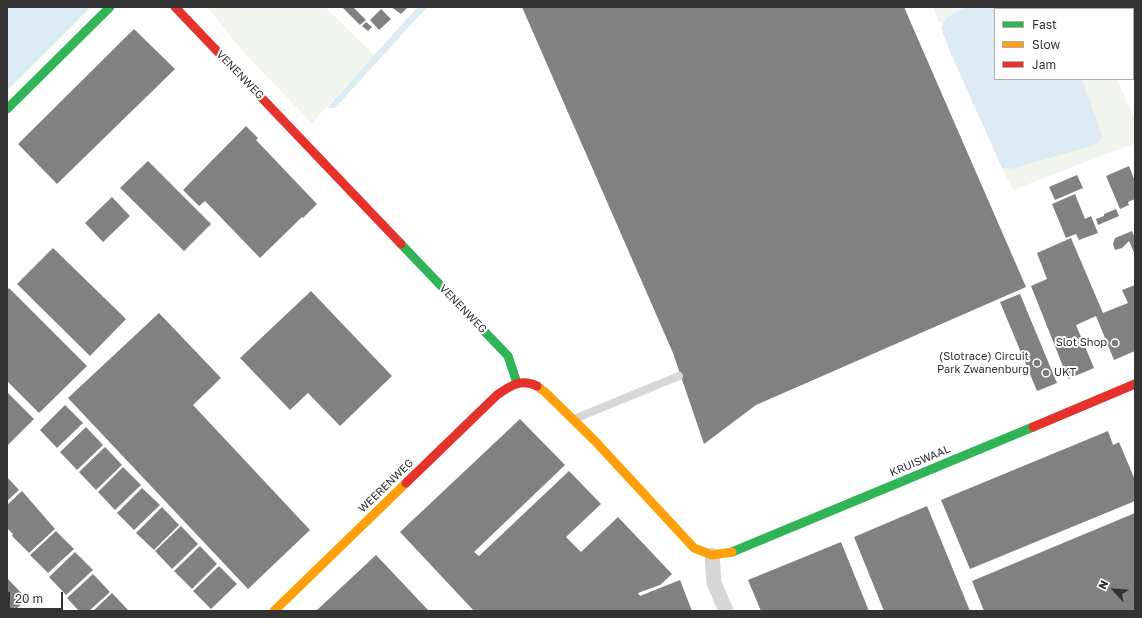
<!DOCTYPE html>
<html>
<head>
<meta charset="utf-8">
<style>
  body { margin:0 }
  #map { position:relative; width:1142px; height:618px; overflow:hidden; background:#fff; font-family:"Golos Text",sans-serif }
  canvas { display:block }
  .frame { position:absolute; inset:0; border:8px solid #333; pointer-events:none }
  .legend { position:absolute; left:994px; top:8px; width:140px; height:72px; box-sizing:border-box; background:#fff; border:1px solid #adadad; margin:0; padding:5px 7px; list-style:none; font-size:12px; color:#333 }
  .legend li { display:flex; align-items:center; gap:8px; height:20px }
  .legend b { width:20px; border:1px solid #adadad }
  .north { position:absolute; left:1094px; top:570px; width:40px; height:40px; -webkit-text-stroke:3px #fff; paint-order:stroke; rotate:296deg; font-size:11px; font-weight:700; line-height:16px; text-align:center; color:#333 }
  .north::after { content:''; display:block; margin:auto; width:14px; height:18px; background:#333; clip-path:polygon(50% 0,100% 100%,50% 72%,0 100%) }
  .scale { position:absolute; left:8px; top:592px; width:55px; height:18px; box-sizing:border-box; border:2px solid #333; border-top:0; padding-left:5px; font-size:12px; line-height:14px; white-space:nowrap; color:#333; -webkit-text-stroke:3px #fff; paint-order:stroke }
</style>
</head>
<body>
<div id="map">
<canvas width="1142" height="618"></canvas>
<div class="frame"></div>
<ul class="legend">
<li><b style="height:5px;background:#30b455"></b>Fast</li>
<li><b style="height:5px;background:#ff9f0a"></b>Slow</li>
<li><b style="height:5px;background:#e5322d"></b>Jam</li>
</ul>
<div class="north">N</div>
<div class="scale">20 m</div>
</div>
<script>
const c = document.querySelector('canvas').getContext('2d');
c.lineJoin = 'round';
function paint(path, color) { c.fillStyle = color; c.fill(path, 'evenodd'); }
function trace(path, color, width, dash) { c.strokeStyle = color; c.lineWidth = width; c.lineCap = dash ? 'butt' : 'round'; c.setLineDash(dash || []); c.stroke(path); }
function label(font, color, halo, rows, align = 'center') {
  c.font = font + ' "Golos Text",sans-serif'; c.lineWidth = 4; c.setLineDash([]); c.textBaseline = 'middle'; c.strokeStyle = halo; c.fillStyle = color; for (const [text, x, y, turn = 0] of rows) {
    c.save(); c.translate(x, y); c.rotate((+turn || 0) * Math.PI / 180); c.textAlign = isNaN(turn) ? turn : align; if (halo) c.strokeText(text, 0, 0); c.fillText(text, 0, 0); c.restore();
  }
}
paint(new Path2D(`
  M 207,7 L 325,7 L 374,55 L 312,123 L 245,54 Z
  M 933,7 L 967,7 C 958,10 948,15 942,23 L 938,21 Z
  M 1082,79 L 1117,79 L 1135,120 L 1135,143 L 1013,190 L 1002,168 L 1011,169 L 1103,138 Z`), '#f1f5ed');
paint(new Path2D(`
  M 7,7 L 91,7 L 7,91 Z
  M 418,7 L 427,7 L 335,108 L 327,108 L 374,55 Z
  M 967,7 L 1056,7 L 1057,9 L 995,9 L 995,79 L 1082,79 L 1103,138 L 1092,146 L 1011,169 L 1002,168 L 951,54 L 941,28 C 944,17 956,11 967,7 Z`), '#ddebf3');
paint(new Path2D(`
  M 342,7 L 355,7 L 354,8 L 366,20 L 360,25 Z
  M 391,7 L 408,7 L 401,14 Z
  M 522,7 L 904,7 L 1026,287 L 756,405 L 704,444 L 673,353 Z
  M 381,9 L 391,19 L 379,30 L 370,20 Z
  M 366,22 L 372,27 L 368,31 L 362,26 Z
  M 134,29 L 175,69 L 57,184 L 18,144 Z
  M 246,126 L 258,138 L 256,140 L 317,204 L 303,218 L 302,217 L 260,258 L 205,201 L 199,206 L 183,190 Z
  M 148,161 L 211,224 L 184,251 L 120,188 Z
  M 1129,166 L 1135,181 L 1135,199 L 1128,202 L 1129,205 L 1120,209 L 1106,176 Z
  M 1077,175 L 1083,188 L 1055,200 L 1049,187 Z
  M 1075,194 L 1085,219 L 1091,216 L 1098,233 L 1079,240 L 1076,234 L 1066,238 L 1052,204 Z
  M 112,197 L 130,216 L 103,242 L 85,223 Z
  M 1116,209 L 1119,216 L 1098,225 L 1096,219 L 1104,216 L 1104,214 Z
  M 1132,231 L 1135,238 L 1135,255 L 1129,241 L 1122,248 L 1115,250 L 1113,244 L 1115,238 Z
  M 1071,238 L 1103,313 L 1128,303 L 1122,290 L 1135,285 L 1135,351 L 1114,360 L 1096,316 L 1076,325 L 1094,368 L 1068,379 L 1031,286 L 1047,279 L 1037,253 Z
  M 53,248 L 126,319 L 90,356 L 17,284 Z
  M 9,288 L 87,366 L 39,413 L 7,381 L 7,290 Z
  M 311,291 L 392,376 L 340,426 L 308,393 L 290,410 L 240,358 Z
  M 1020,294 L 1057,383 L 1037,391 L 1000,302 Z
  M 159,313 L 221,378 L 193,405 L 310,530 L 248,589 L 68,398 Z
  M 7,392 L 34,419 L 7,446 Z
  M 65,405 L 83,423 L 57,448 L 40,430 Z
  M 520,419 L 565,465 L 474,552 L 479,556 L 569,471 L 601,504 L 566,537 L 581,552 L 618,517 L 672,574 L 660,585 L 638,593 L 640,596 L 680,580 L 692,611 L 474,611 L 400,532 Z
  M 86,427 L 103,445 L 77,470 L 60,452 Z
  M 1108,431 L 1113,445 L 1119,442 L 1135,480 L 1135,501 L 970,569 L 941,500 Z
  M 105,447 L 122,465 L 96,490 L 79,472 Z
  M 123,467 L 141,485 L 115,510 L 98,492 Z
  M 7,477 L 19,490 L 7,501 Z
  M 142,488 L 160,505 L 134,530 L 117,513 Z
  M 22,491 L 55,529 L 29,553 L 12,536 L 13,534 L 7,528 L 7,505 Z
  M 927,506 L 970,611 L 884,611 L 854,537 Z
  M 162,507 L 179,525 L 154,550 L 136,533 Z
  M 1135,513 L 1135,611 L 984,611 L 972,581 Z
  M 181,526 L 198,544 L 172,569 L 155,551 Z
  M 56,531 L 74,549 L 48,573 L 30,555 Z
  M 841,542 L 869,611 L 761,611 L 748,580 Z
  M 200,546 L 217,564 L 192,589 L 174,571 Z
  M 75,552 L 93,570 L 66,595 L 49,577 Z
  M 376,555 L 429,611 L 316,611 Z
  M 219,566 L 237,584 L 211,609 L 193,591 Z
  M 93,574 L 110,592 L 89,611 L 79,611 L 67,598 Z
  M 8,579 L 27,599 L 16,609 L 15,607 L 11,611 L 7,611 Z
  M 112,593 L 129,611 L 93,611 Z`), '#818181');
trace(new Path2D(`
  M 574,419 L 679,376`), '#d7d7d7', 8);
trace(new Path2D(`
  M 1109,7 L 1110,9
  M 1133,62 L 1135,67
  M 712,555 L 714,583 L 726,611`), '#d7d7d7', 15);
trace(new Path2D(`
  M 7,109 L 110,7
  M 401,244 L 508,356 L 517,383
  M 732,552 L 1033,427`), '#30b455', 9);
trace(new Path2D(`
  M 537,386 L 546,393 L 595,441 L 694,548 L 712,555 L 732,552
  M 274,611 L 406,483`), '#ff9f0a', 9);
trace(new Path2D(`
  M 175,7 L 401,244
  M 1033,427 L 1135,384
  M 406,483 L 497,395 C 510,386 521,378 537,386`), '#e5322d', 9);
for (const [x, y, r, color] of [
  [1115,343,4,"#7a7a7a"],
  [1037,363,4,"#7a7a7a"],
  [1046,373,4,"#7a7a7a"]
]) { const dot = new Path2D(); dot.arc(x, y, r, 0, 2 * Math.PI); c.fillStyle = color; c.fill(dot); trace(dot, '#fff', 1.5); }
label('11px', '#333', '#fff', [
  ["VENENWEG",240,75,46],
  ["VENENWEG",463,309,46],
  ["KRUISWAAL",920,461,-23],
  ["WEERENWEG",386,486,-44]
]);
label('11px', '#333', '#fff', [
  ["Slot Shop",1107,343],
  ["(Slotrace) Circuit",1029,357],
  ["Park Zwanenburg",1029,370],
  ["UKT",1054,373,"left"]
], 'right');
</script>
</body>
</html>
